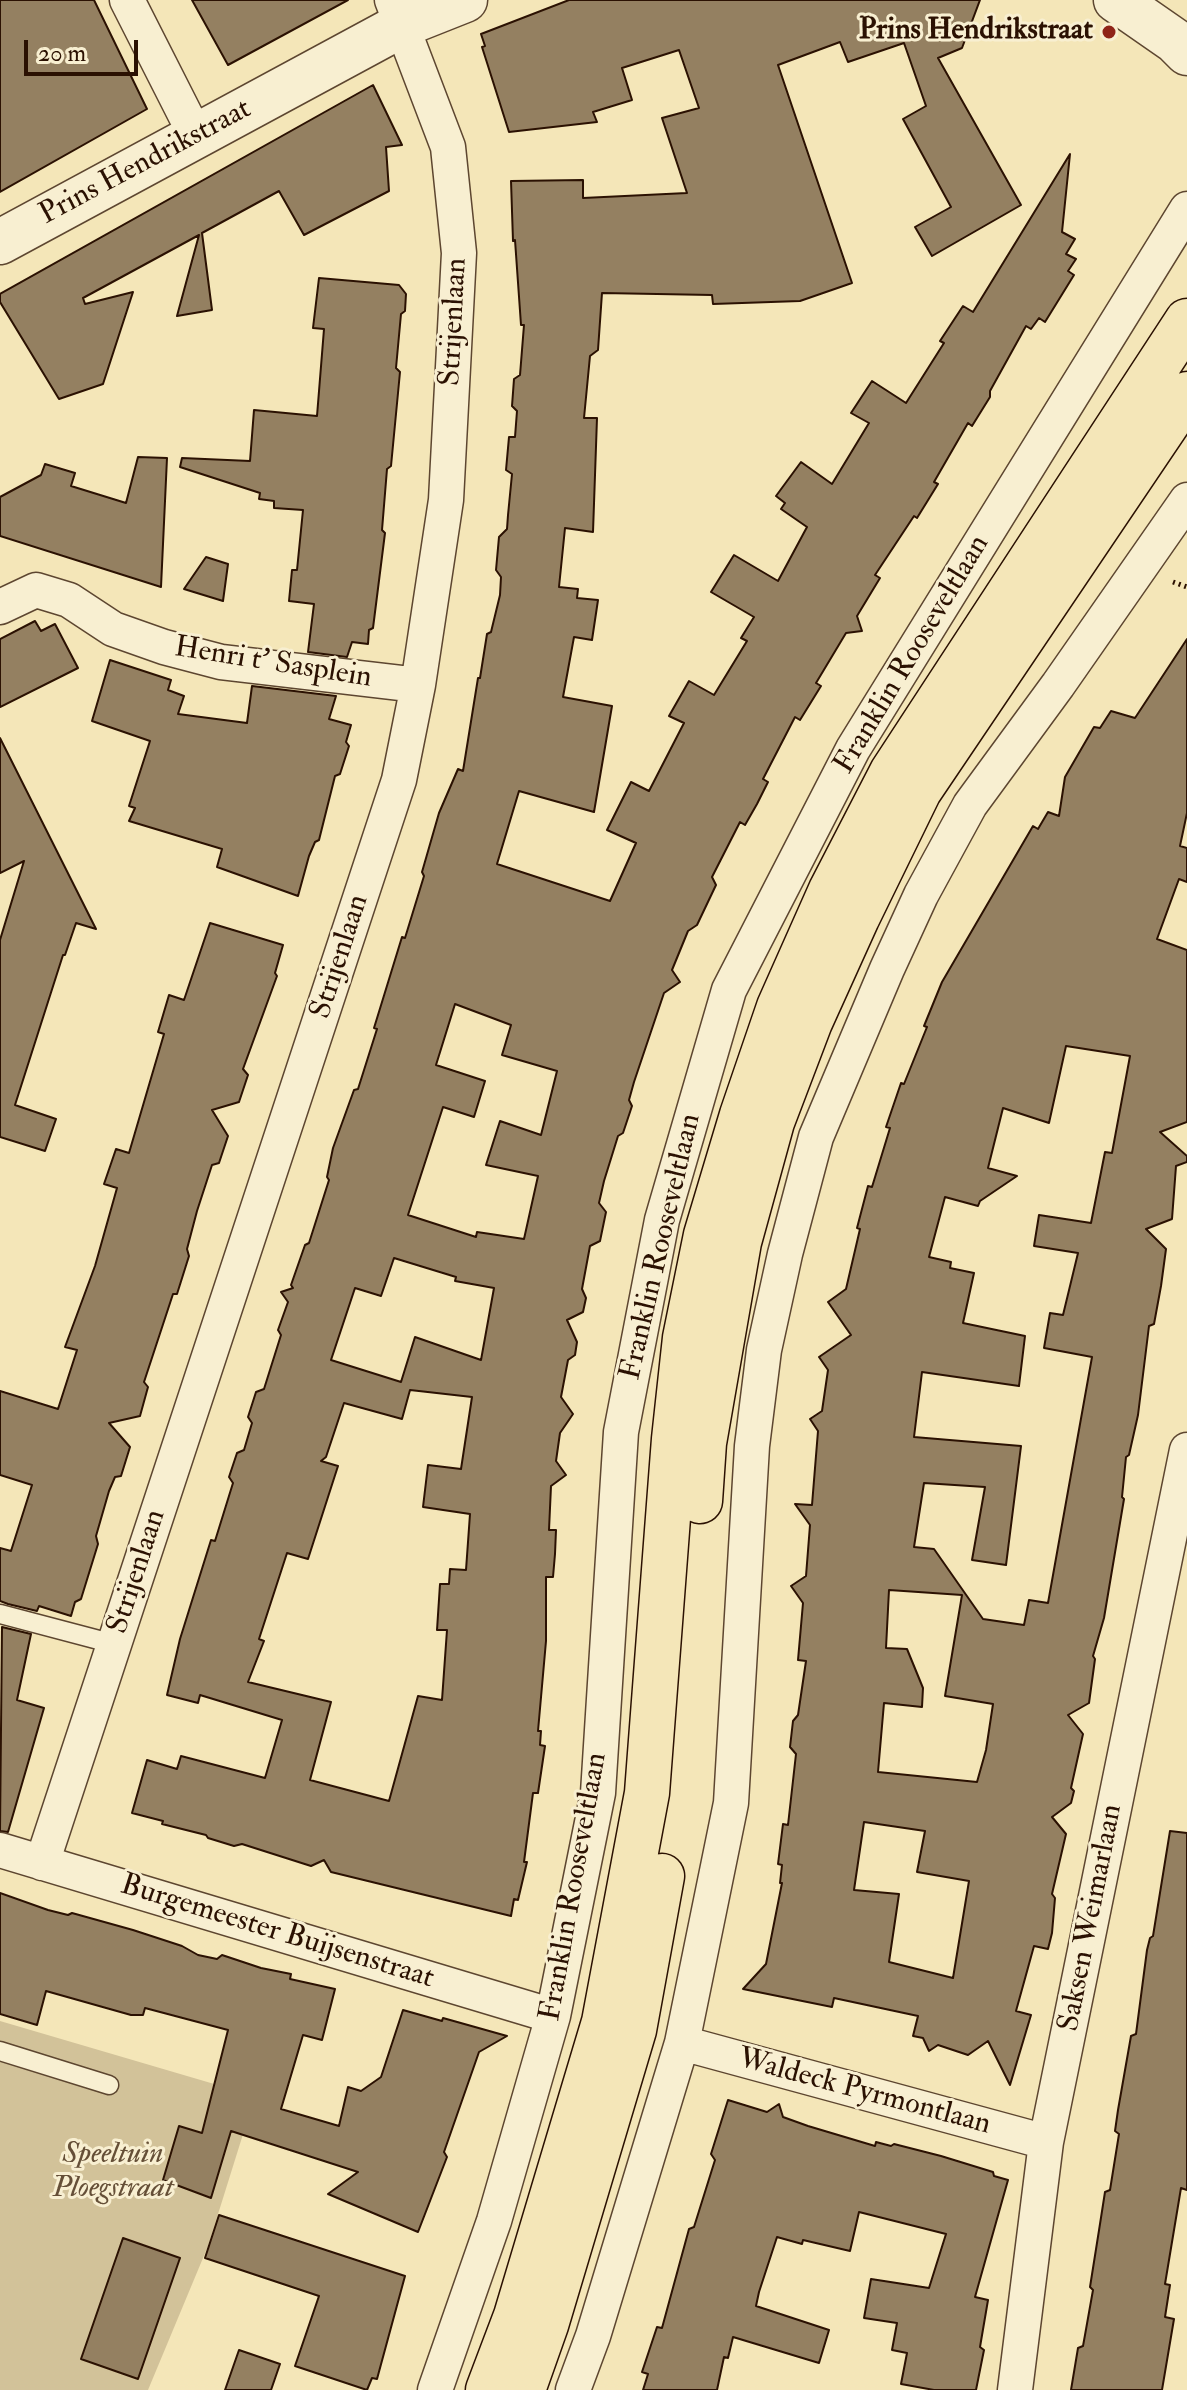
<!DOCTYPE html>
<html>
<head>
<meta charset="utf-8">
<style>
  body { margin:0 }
  #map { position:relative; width:1187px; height:2390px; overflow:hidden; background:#f4e6b8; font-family:"IM FELL Double Pica",serif }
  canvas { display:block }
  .scale { position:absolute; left:24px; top:40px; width:114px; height:36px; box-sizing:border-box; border:4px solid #2b1102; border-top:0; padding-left:10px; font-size:24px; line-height:28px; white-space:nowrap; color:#2b1102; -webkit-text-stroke:6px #f8efd1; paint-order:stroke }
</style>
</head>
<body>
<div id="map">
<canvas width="1187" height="2390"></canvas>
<div class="scale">20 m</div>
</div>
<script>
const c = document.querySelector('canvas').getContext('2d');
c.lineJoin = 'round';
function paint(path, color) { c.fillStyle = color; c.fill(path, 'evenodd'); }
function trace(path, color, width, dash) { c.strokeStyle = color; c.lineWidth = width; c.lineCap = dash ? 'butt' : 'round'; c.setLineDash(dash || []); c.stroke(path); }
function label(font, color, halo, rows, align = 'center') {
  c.font = font + ' "IM FELL Double Pica",serif'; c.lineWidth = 6; c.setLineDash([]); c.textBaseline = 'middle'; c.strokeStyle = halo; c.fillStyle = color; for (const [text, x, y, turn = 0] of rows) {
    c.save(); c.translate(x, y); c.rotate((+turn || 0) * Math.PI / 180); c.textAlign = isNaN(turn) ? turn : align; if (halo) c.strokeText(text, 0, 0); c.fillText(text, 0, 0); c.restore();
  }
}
paint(new Path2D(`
  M 0,2021 L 255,2096 L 208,2246 L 148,2390 L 0,2390 Z`), '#d2c299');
const building = new Path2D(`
  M 0,0 L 94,0 L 147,109 L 0,192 Z
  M 192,0 L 348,0 L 228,65 Z
  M 569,0 L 980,0 L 962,48 L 938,58 L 1021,205 L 932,256 L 915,227 L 951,207 L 903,119 L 926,106 L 904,43 L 848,62 L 840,42 L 778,65 L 852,283 L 800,301 L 713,304 L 712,295 L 602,293 L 598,350 L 590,356 L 584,418 L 597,418 L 593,532 L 565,528 L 559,587 L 578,589 L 577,598 L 598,600 L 592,640 L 574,637 L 563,697 L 612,706 L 594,812 L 519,791 L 497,864 L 610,901 L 636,843 L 607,830 L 631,782 L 649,791 L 684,723 L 669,716 L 689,681 L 714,695 L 747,641 L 741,638 L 754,617 L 711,592 L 734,555 L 778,581 L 807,527 L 781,509 L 785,503 L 776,496 L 801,462 L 832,484 L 869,423 L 851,413 L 872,381 L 906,403 L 944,343 L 940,341 L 963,306 L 973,312 L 1070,154 L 1062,232 L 1075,239 L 1066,254 L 1076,259 L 1068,271 L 1074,275 L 1045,322 L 1039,318 L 1031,329 L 1026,326 L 990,391 L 990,397 L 972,426 L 968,423 L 934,482 L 938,484 L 917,518 L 914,516 L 875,575 L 880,578 L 857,616 L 862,631 L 846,633 L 816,683 L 821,686 L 800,720 L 795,717 L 763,779 L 768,782 L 757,804 L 745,825 L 740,822 L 712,877 L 716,885 L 697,925 L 688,931 L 672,970 L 680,982 L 664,993 L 634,1082 L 629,1100 L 632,1106 L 623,1133 L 618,1136 L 604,1181 L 599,1203 L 606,1212 L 600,1241 L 590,1246 L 582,1289 L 586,1298 L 583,1312 L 567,1320 L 577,1342 L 575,1355 L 568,1360 L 561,1397 L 573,1414 L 560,1433 L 556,1461 L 566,1475 L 551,1486 L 549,1530 L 556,1530 L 555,1554 L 553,1577 L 546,1577 L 546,1641 L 538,1731 L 541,1731 L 540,1745 L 545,1746 L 538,1793 L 533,1793 L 524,1862 L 527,1862 L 518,1900 L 514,1899 L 511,1916 L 331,1872 L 324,1860 L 311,1866 L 242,1844 L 234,1846 L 208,1838 L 206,1835 L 162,1824 L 163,1821 L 132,1813 L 147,1760 L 177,1769 L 181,1756 L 265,1778 L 282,1720 L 200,1695 L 198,1703 L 167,1695 L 180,1639 L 211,1540 L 215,1541 L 233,1483 L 229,1477 L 237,1453 L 244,1450 L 252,1423 L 248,1417 L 256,1392 L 264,1389 L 281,1335 L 278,1330 L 288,1302 L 281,1292 L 293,1288 L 291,1285 L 305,1245 L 309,1243 L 329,1180 L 327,1177 L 333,1148 L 354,1090 L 358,1089 L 377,1029 L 374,1028 L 402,937 L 405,938 L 424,876 L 422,872 L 439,813 L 458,769 L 463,771 L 478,678 L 480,678 L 487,634 L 491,632 L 500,595 L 501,577 L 496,570 L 499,537 L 507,529 L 508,515 L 512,474 L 506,470 L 509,437 L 515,437 L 517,411 L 512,406 L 514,379 L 520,375 L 524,325 L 521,325 L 515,240 L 513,241 L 511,181 L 583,180 L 583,198 L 687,193 L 662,118 L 699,108 L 679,50 L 622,68 L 632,100 L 593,112 L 597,122 L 509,132 L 482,47 L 485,46 L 481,34 ZM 455,1004 L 511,1025 L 502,1055 L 557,1071 L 541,1135 L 500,1121 L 486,1165 L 538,1176 L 524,1239 L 477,1232 L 476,1237 L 408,1215 L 443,1107 L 474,1117 L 485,1081 L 436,1065 ZM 394,1258 L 456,1277 L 455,1281 L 494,1288 L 481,1360 L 415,1337 L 401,1382 L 331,1360 L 355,1288 L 381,1296 ZM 410,1390 L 472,1397 L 461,1469 L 428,1465 L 423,1507 L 470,1514 L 466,1570 L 450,1569 L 449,1584 L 440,1584 L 437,1630 L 447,1630 L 442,1700 L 418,1696 L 389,1801 L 310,1780 L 331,1702 L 248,1682 L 264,1641 L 259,1639 L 287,1553 L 308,1559 L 338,1466 L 321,1461 L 326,1457 L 344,1403 L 402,1419 Z
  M 373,85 L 402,145 L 386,147 L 389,191 L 304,235 L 279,191 L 202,233 L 212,310 L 177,316 L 199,235 L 83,298 L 85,304 L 133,292 L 103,384 L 59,399 L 0,302 L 0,294 Z
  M 319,278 L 399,285 L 406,294 L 405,311 L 401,314 L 396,368 L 400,372 L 398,393 L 391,466 L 387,469 L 382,530 L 385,533 L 373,628 L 369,630 L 368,644 L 352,642 L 347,657 L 308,652 L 314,604 L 289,601 L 292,570 L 297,570 L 303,510 L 274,508 L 274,501 L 259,499 L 260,493 L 180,467 L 182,458 L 250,461 L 254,410 L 317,416 L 324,329 L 313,328 Z
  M 138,457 L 167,458 L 161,587 L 0,536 L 0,497 L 41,475 L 45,464 L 75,473 L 71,486 L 126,503 Z
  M 206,557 L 228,564 L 223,601 L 184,589 Z
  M 35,621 L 41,631 L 55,624 L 78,668 L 0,707 L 0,639 Z
  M 1187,639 L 1187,813 L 1180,846 L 1187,848 L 1187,882 L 1179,879 L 1157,939 L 1187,950 L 1187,1122 L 1160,1132 L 1187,1156 L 1187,1162 L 1176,1166 L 1172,1219 L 1146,1229 L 1166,1249 L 1161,1286 L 1154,1324 L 1149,1326 L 1138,1415 L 1129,1455 L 1126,1457 L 1122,1497 L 1124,1499 L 1104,1618 L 1093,1656 L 1095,1659 L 1089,1703 L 1068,1715 L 1083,1734 L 1071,1788 L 1074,1791 L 1071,1803 L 1052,1817 L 1066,1834 L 1052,1894 L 1055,1898 L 1052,1933 L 1048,1949 L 1034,1946 L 1016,2011 L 1031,2015 L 1010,2085 L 988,2041 L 968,2055 L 938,2045 L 929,2051 L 923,2038 L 913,2036 L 918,2016 L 834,1998 L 832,2007 L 743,1989 L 766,1964 L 782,1883 L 780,1883 L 782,1865 L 778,1864 L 783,1824 L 788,1825 L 796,1754 L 790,1747 L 793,1721 L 798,1715 L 806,1661 L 798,1660 L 803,1603 L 791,1586 L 806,1576 L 810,1525 L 795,1504 L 812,1505 L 818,1431 L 810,1419 L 822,1411 L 828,1370 L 819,1357 L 851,1335 L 828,1302 L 846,1289 L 860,1229 L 857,1228 L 868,1186 L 872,1187 L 890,1128 L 886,1127 L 901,1083 L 904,1084 L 927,1027 L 924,1026 L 942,982 L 1033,826 L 1038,829 L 1048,812 L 1059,816 L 1065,777 L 1094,727 L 1100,728 L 1111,711 L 1135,718 ZM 1066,1046 L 1130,1056 L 1112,1153 L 1105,1152 L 1091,1223 L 1039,1215 L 1034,1246 L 1078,1253 L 1063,1315 L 1050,1313 L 1044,1348 L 1092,1357 L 1048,1603 L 1029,1600 L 1024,1625 L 983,1619 L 934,1549 L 914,1547 L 924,1483 L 985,1487 L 972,1560 L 1006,1565 L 1021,1446 L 914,1437 L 922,1372 L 1019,1386 L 1025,1336 L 963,1323 L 974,1273 L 950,1268 L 951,1262 L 929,1257 L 945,1197 L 978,1206 L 980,1201 L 1017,1176 L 988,1168 L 1003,1108 L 1049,1123 ZM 889,1590 L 962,1595 L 945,1696 L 993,1704 L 986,1750 L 977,1782 L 878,1772 L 884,1703 L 922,1707 L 923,1688 L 907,1649 L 886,1648 ZM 864,1822 L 925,1831 L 917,1872 L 969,1881 L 953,1978 L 889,1962 L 899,1894 L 854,1890 Z
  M 110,660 L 171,680 L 168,690 L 184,696 L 178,714 L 247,723 L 252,686 L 336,696 L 329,719 L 351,725 L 346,742 L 349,746 L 340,774 L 335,776 L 319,840 L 315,842 L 309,856 L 298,896 L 217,867 L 222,849 L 129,821 L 135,808 L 129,806 L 150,741 L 92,721 Z
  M 0,738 L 96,929 L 76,923 L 65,955 L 63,955 L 15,1105 L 56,1119 L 45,1151 L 0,1137 L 0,940 L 24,861 L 0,873 Z
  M 210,923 L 283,945 L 275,973 L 277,976 L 243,1069 L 248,1075 L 239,1102 L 212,1110 L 228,1136 L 219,1163 L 212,1165 L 197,1211 L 187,1249 L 189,1256 L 177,1294 L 173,1294 L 144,1382 L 148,1387 L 140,1416 L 109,1423 L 130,1447 L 121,1476 L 115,1477 L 109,1491 L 96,1536 L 98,1544 L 81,1599 L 75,1602 L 71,1616 L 39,1606 L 37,1611 L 8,1604 L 0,1601 L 0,1548 L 11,1551 L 32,1485 L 0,1475 L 0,1391 L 58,1409 L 77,1350 L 65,1347 L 95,1266 L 117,1188 L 104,1184 L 116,1149 L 129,1153 L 164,1034 L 158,1032 L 169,995 L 184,1000 Z
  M 2,1627 L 31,1634 L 17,1700 L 44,1708 L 8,1832 L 0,1831 Z
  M 1170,1831 L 1187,1833 L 1187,2190 L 1181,2188 L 1165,2284 L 1170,2285 L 1165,2317 L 1174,2319 L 1162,2390 L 1071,2390 L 1078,2348 L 1083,2346 L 1085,2335 L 1093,2290 L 1090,2287 L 1100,2224 L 1105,2192 L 1110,2190 L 1119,2134 L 1115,2131 L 1118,2110 L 1131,2036 L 1136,2034 L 1147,1950 L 1150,1938 L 1153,1936 Z
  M 0,1893 L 48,1910 L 68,1915 L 72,1913 L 133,1930 L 182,1946 L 198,1955 L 217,1959 L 222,1955 L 261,1968 L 291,1974 L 290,1979 L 335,1989 L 322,2040 L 303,2035 L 281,2109 L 339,2126 L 348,2087 L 361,2091 L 381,2077 L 403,2010 L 442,2021 L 443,2018 L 507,2036 L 479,2052 L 444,2152 L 447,2157 L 418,2232 L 328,2194 L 358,2172 L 231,2131 L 211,2198 L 163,2180 L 179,2126 L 202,2133 L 228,2030 L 145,2008 L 143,2015 L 131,2015 L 46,1991 L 37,2025 L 0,2014 Z
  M 728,2100 L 767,2112 L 779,2104 L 783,2117 L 808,2126 L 875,2146 L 876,2142 L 891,2146 L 894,2144 L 941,2156 L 993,2172 L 994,2176 L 1008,2180 L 975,2297 L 988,2300 L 980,2347 L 984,2350 L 976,2390 L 934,2390 L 901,2384 L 907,2353 L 892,2350 L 897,2323 L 864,2318 L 871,2279 L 929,2288 L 946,2234 L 859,2212 L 850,2251 L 803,2240 L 802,2244 L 777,2237 L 759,2292 L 756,2306 L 829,2330 L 819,2363 L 733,2337 L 728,2358 L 724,2357 L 717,2390 L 643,2390 L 648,2374 L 642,2372 L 657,2327 L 662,2328 L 689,2229 L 694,2227 L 715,2160 L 711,2154 Z
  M 219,2215 L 405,2276 L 377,2379 L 372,2378 L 367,2390 L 295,2366 L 319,2296 L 205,2258 Z
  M 123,2238 L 180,2258 L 138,2379 L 81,2359 Z
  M 239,2350 L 280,2364 L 271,2390 L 225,2390 Z`);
paint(building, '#948061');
trace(building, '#2b1102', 2);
const service = new Path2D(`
  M 0,1614 L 114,1644
  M 0,2051 L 109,2085`);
const minor = new Path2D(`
  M 127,0 L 196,136
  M 0,607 L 36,590 L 69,600 L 113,629 L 164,647 L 221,662 L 418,685
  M 0,1850 L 553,2016
  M 42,1863 L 399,780 L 418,685 L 446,500 L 459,253 L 448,147 L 392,0
  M 682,2043 L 1046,2142
  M 435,2390 L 494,2221 L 553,2016 L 598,1793 L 621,1432 L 662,1220 L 729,990 L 853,749 L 1187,209
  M 573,2390 L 593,2336 L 682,2043 L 731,1803 L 752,1446 L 764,1350 L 785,1254 L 816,1137 L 887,969 L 921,895 L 970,805 L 1058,685 L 1187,500
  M 1015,2390 L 1046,2142 L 1187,1450`);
const tertiary = new Path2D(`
  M 1116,0 L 1175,41 L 1187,53
  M 0,242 L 402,25 L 465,0`);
const primary = new Path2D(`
  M 700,1501 L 704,1443 L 739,1242 L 772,1122 L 810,1022 L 857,918 L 919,791 L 1187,394
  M 488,2390 L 516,2316 L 604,2022 L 647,1793 L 674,1439 L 685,1338 L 706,1235 L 742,1115 L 779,1007 L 831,890 L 892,772 L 1187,321
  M 523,2390 L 546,2325 L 634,2030 L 662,1876`);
trace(service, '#5d4630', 21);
trace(minor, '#5d4630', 37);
trace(tertiary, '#5d4630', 47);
trace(primary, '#2b1102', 47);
trace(new Path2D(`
  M 1173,582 L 1187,587`), '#2b1102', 5, [2, 4]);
trace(service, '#f8efd1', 18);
trace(minor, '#f8efd1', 34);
trace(tertiary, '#f8efd1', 44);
trace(primary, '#f4e6b8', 44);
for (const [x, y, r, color] of [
  [1109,32,8,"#8f2418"]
]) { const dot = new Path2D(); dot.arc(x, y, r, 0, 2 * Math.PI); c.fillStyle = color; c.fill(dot); trace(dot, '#f8efd1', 3); }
label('bold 30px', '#2b1102', '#f8efd1', [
  ["Prins Hendrikstraat",1093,32]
], 'right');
label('30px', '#2b1102', '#f8efd1', [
  ["Prins Hendrikstraat",146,163,-28],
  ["Strijenlaan",455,322,-87],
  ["Franklin Rooseveltlaan",913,655,-59],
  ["Henri t' Sasplein",273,664,9],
  ["Strijenlaan",341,957,-72],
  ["Franklin Rooseveltlaan",662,1247,-77],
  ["Strijenlaan",138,1572,-72],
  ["Franklin Rooseveltlaan",575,1887,-80],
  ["Saksen Weimarlaan",1092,1918,-79],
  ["Burgemeester Buijsenstraat",277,1933,17],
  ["Waldeck Pyrmontlaan",864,2093,15]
]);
label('italic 30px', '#654f37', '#f8efd1', [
  ["Speeltuin",113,2156],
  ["Ploegstraat",113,2190]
]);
</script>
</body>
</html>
